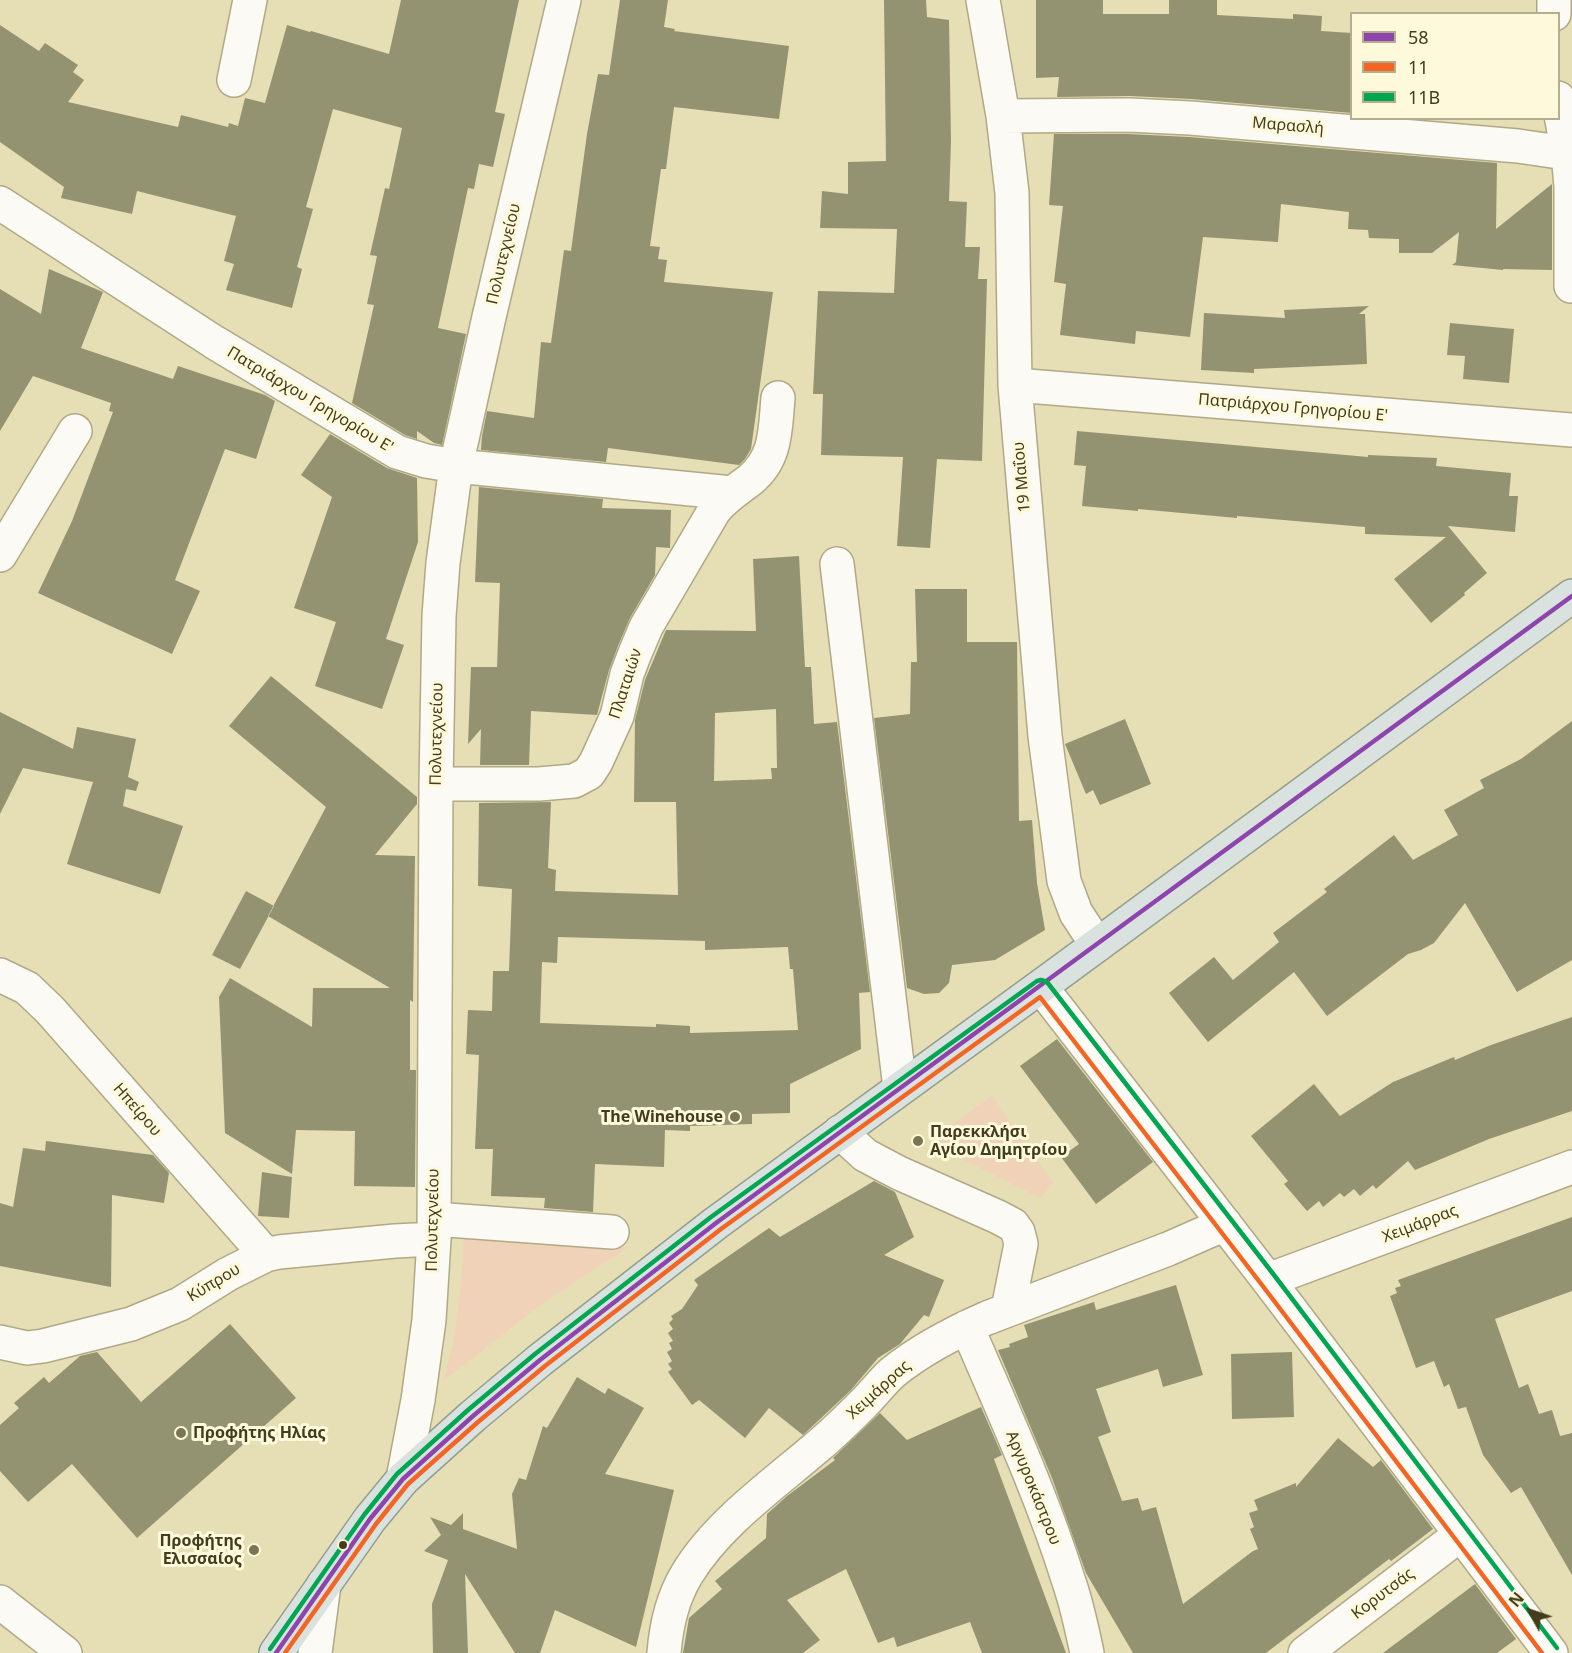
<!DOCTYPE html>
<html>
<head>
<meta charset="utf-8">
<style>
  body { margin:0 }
  #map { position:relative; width:1572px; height:1653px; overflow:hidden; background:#e6deb4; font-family:"Noto Sans",sans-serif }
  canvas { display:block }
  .legend { position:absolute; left:1350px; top:12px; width:210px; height:108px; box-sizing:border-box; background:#fff9db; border:2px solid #b4ae8f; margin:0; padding:8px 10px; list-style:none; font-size:18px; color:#433d1d }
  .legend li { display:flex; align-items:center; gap:12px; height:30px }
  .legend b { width:30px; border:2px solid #b4ae8f }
  .north { position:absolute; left:1500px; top:1581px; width:60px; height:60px; -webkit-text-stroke:4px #fff9db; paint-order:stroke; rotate:310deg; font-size:16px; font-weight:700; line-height:24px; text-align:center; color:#433d1d }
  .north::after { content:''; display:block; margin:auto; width:21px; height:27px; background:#433d1d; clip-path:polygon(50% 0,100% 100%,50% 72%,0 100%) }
</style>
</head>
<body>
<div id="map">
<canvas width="1572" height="1653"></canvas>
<ul class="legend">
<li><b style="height:8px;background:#8e44ad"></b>58</li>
<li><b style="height:8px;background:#f26522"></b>11</li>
<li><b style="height:8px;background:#00a651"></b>11Β</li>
</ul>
<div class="north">N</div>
</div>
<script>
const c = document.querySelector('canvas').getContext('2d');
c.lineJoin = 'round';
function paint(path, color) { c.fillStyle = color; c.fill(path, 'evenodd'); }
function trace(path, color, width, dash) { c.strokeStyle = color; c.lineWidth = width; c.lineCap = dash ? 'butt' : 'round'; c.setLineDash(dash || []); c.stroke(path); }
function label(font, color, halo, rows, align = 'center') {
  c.font = font + ' "Noto Sans",sans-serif'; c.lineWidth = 6; c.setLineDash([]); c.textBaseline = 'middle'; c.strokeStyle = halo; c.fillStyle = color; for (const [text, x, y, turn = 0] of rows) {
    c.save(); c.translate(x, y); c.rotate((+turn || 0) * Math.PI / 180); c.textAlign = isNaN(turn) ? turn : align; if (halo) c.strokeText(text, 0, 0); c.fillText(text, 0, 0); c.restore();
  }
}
paint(new Path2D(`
  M 992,1096 L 1053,1183 L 1040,1198 L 938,1147 L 947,1128 Z
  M 464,1234 L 628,1247 L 542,1304 L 443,1381 L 454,1341 L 463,1267 Z`), '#efd2b8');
paint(new Path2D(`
  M 401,0 L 519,0 L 495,112 L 505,114 L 493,167 L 479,164 L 474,189 L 468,188 L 438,328 L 466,334 L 442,445 L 434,443 L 417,431 L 417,439 L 405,435 L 352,403 L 374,305 L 367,304 L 377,256 L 370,255 L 385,188 L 389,189 L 402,128 L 333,109 L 306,207 L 313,209 L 297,267 L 302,269 L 292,308 L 226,290 L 234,264 L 224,261 L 236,216 L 137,191 L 132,214 L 61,198 L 64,187 L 0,142 L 0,25 L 39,51 L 45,43 L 78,65 L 73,72 L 84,80 L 68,102 L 178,127 L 181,115 L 228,127 L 229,123 L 238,126 L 245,98 L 265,103 L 287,25 L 310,32 L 311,31 L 389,54 Z
  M 620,0 L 668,0 L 664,27 L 675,29 L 674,31 L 789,46 L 779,119 L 674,107 L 666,169 L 661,169 L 650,246 L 660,247 L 658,259 L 667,260 L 664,282 L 773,292 L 751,449 L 745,459 L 739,465 L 608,448 L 606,462 L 481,450 L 482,436 L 487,411 L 534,418 L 541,342 L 551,343 L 564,250 L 571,251 L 587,134 L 598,74 L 609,75 Z
  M 884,0 L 926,0 L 927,17 L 949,20 L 951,141 L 949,201 L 967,202 L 965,247 L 980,247 L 978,279 L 987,279 L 982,461 L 937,459 L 930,548 L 897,546 L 903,457 L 821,455 L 823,394 L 813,394 L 818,291 L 894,293 L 897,229 L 820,228 L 822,191 L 848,194 L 848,162 L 886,161 Z
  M 1036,0 L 1103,0 L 1103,14 L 1169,14 L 1169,0 L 1217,0 L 1217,15 L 1293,19 L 1293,14 L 1322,16 L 1321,31 L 1352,33 L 1352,113 L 1191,99 L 1130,96 L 1057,97 L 1059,77 L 1036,78 Z
  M 1054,134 L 1129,134 L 1189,137 L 1497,163 L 1496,229 L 1552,184 L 1552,270 L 1503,269 L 1503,270 L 1452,265 L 1456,262 L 1459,232 L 1432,253 L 1399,253 L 1399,239 L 1369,238 L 1368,230 L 1348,229 L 1349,212 L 1281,204 L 1278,242 L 1203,237 L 1190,337 L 1136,331 L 1135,344 L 1060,335 L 1066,284 L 1054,282 L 1063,206 L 1049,205 Z
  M 49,269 L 103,292 L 81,348 L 173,379 L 178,366 L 265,395 L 275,401 L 256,459 L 225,449 L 175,580 L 200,591 L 172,654 L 38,593 L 72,521 L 113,412 L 109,411 L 111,403 L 33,376 L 0,431 L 0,289 L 41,314 Z
  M 1369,306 L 1359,314 L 1365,314 L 1367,364 L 1254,369 L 1254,373 L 1201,370 L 1204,313 L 1285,318 L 1284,310 Z
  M 1450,323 L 1514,329 L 1509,383 L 1463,379 L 1465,356 L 1447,355 Z
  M 1077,431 L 1368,457 L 1368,455 L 1437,458 L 1436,466 L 1511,473 L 1509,496 L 1518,496 L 1515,532 L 1448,526 L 1487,573 L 1464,593 L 1465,595 L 1431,623 L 1394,579 L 1446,537 L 1365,534 L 1365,527 L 1237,516 L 1237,518 L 1138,509 L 1138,511 L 1082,506 L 1086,466 L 1074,465 Z
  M 330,434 L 387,468 L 417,478 L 418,542 L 386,639 L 404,645 L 382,709 L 315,686 L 336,622 L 294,608 L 332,497 L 301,475 Z
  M 479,487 L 603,499 L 602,508 L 671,510 L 670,548 L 656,547 L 655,575 L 630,618 L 618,646 L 609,670 L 597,715 L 531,711 L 529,765 L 480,765 L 481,729 L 468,744 L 471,667 L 497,667 L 500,583 L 475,582 Z
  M 799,556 L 805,667 L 811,667 L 814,724 L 837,722 L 870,992 L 859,993 L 861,1049 L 790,1084 L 790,1113 L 752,1114 L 752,1124 L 690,1126 L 690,1131 L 665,1130 L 664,1167 L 595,1164 L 593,1212 L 544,1208 L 545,1198 L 491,1196 L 493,1149 L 475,1149 L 479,1055 L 466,1054 L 468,1010 L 492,1011 L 493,971 L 509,971 L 512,889 L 478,886 L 479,803 L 551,802 L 548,868 L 556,870 L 555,891 L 678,895 L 676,802 L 634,802 L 635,720 L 645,680 L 666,630 L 756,631 L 753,559 ZM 776,709 L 777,768 L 771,768 L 772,779 L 714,781 L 715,713 ZM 558,937 L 705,941 L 705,950 L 788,947 L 790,969 L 793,969 L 798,1030 L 690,1033 L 690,1026 L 656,1024 L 656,1027 L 540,1023 L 542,962 L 557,963 Z
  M 915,589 L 967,589 L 967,642 L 1017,642 L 1019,821 L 1032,820 L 1037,883 L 1045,930 L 995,960 L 952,965 L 949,983 L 939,993 L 924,994 L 907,988 L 874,718 L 910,714 L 911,662 L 917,662 Z
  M 271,676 L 417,797 L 417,804 L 375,855 L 415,856 L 413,1002 L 410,1000 L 410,1070 L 416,1070 L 415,1187 L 354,1186 L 355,1131 L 296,1130 L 292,1174 L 225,1133 L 219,997 L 230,978 L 312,1027 L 313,988 L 390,988 L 268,916 L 326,807 L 229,726 Z
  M 0,712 L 73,749 L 77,727 L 136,739 L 128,777 L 139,782 L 136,791 L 126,789 L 123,806 L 183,826 L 160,894 L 67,864 L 93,782 L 23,768 L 0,814 Z
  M 1125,719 L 1151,784 L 1100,805 L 1093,790 L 1086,794 L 1065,744 Z
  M 1572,721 L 1572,960 L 1517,992 L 1465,903 L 1434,943 L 1421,950 L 1408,954 L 1327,1016 L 1294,972 L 1208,1042 L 1169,993 L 1214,957 L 1233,980 L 1279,942 L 1273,933 L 1327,892 L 1324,889 L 1394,835 L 1413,860 L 1458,835 L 1444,810 L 1484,788 L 1480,780 L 1521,759 Z
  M 246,891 L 274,906 L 240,969 L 212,955 Z
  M 1572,1017 L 1572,1111 L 1489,1139 L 1415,1170 L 1408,1161 L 1376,1189 L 1373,1185 L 1360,1196 L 1354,1189 L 1344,1197 L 1340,1193 L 1323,1207 L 1319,1201 L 1307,1211 L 1284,1184 L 1288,1181 L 1251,1136 L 1314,1084 L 1340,1116 L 1393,1082 L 1454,1057 L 1455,1060 L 1491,1045 Z
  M 1057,1039 L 1153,1162 L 1096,1204 L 1061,1157 L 1079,1144 L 1020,1066 Z
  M 46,1141 L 153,1155 L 169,1173 L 164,1203 L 112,1195 L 111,1287 L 0,1266 L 0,1203 L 13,1207 L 23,1148 L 45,1151 Z
  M 262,1172 L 292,1177 L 289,1218 L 258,1216 Z
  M 874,1181 L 895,1192 L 914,1237 L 884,1255 L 944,1280 L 929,1317 L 924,1315 L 900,1344 L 878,1358 L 851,1390 L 803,1435 L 769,1408 L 745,1438 L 699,1400 L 692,1405 L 668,1372 L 672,1369 L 668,1364 L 672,1361 L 667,1352 L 672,1349 L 669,1343 L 673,1341 L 668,1333 L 673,1329 L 669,1323 L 673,1319 L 671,1316 L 682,1309 L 698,1285 L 694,1280 L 769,1228 L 780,1237 Z
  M 1572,1217 L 1572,1291 L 1495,1319 L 1519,1388 L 1528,1384 L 1539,1414 L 1552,1410 L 1560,1436 L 1572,1433 L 1572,1575 L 1521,1487 L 1511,1493 L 1483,1455 L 1466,1407 L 1458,1409 L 1449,1384 L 1444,1387 L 1434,1361 L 1416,1368 L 1390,1296 L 1397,1293 L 1395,1288 L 1401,1286 L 1398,1280 Z
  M 1176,1285 L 1203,1375 L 1163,1387 L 1158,1369 L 1096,1389 L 1111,1432 L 1098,1437 L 1122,1501 L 1138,1498 L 1142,1511 L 1156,1507 L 1183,1604 L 1253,1551 L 1258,1549 L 1250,1529 L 1254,1527 L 1249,1513 L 1258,1510 L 1254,1500 L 1296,1483 L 1296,1487 L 1338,1438 L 1373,1467 L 1381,1460 L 1433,1529 L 1391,1561 L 1389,1559 L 1266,1653 L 1133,1653 L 1086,1573 L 1052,1478 L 998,1350 L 1010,1347 L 1009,1344 L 1028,1337 L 1024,1325 L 1094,1302 L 1096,1310 Z
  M 230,1324 L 296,1398 L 137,1538 L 72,1464 L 28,1502 L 0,1471 L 0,1425 L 19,1408 L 14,1403 L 44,1377 L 49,1383 L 80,1356 L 97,1352 L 141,1402 Z
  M 1292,1352 L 1294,1417 L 1232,1419 L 1231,1354 Z
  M 577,1377 L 605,1394 L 608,1388 L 644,1408 L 605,1474 L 674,1490 L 636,1647 L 555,1610 L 540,1653 L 515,1653 L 465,1574 L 468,1653 L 433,1653 L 432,1604 L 448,1560 L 424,1551 L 441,1535 L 430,1517 L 451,1525 L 463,1513 L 463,1529 L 517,1549 L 512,1494 L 519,1478 L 526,1480 L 543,1426 L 547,1428 Z
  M 981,1407 L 1002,1455 L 994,1459 L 1066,1653 L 982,1653 L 970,1622 L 897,1647 L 894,1637 L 878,1643 L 846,1569 L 787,1600 L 820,1640 L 803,1653 L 683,1653 L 689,1618 L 722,1589 L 715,1581 L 766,1538 L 767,1514 L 787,1496 L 835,1460 L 833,1458 L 880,1413 L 907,1440 Z
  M 1475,1584 L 1516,1639 L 1497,1653 L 1383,1653 Z`), '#949371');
const minor = new Path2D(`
  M 983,0 L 1003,116 L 1012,193 L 1015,385 L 1045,736 L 1064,881 L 1076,913 L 1097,945
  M 1554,0 L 1554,14
  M 234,80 L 250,0
  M 1558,98 L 1568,154 L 1571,186 L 1571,286
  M 1003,116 L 1129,115 L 1190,118 L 1518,146 L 1572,154
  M 0,203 L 214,342 L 397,452 L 426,461 L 456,466 L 732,493
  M 1015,385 L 1572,430
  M 0,555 L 75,431
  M 837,564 L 900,1088
  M 436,784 L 539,784 L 574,781 L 589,773 L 596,762 L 617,716 L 627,674 L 635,653 L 646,627 L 714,511 C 724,498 737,490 750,480 C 777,458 775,429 778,398
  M 0,975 L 27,988 L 50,1010 L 266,1255
  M 1041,987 L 1268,1280 L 1551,1653
  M 840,1132 L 865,1155 L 880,1163 L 899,1173 L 998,1217 L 1013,1225 L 1018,1232 L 1021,1244 L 1008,1309
  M 434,1219 L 612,1232
  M 1268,1280 L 1572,1167
  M 967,1327 C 1003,1411 1042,1495 1069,1582 C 1077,1605 1082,1629 1087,1653
  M 0,1342 L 27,1348 L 43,1346 L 131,1324 L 180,1304 L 228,1274 L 266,1255 L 279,1252 L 395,1241 L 434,1239
  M 403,1479 L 418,1400 L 429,1320 L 434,1239 L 436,784 L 439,616 L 443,563 L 456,466 L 489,317 L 564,0
  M 0,1602 L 65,1653
  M 315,1653 L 324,1584
  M 664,1653 C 666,1627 673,1597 687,1574 C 717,1524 774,1484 817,1447 C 834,1433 849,1418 864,1403 C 874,1393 882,1382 892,1373 C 920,1350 955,1332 987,1318 L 1168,1249 L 1225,1224
  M 1305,1653 L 1461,1534`);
const major = new Path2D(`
  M 276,1653 L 370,1519 L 403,1479 L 473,1416 L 540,1360 L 716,1223 L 1055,976 L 1572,596`);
trace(minor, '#b0a987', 36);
trace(major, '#929f8f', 36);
trace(minor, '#fbfaf4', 33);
trace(major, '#d9e2de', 33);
trace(new Path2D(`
  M 276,1653 L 370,1519 L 403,1479 L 473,1416 L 540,1360 L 716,1223 L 1572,596`), '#8e44ad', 4.5);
trace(new Path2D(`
  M 285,1653 L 376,1524 L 408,1484 L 478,1422 L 545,1366 L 721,1229 L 1040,997 L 1262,1285 L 1542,1653`), '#f26522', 4.5);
trace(new Path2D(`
  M 270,1649 L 364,1515 L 397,1474 L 468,1410 L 535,1354 L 711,1217 L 1037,981 L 1041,980 L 1047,982 L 1274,1275 L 1557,1648`), '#00a651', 4.5);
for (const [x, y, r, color] of [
  [735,1117,6,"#7c7552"],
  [918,1141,6,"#7c7552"],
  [181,1433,6,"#7c7552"],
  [343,1545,5,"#433d1d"],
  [254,1550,6,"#7c7552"]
]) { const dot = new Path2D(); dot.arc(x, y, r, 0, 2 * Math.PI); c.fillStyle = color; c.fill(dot); trace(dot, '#fff9db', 2); }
label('16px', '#433d1d', '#fff9db', [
  ["Μαρασλή",1288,126,5],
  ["Πολυτεχνείου",504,254,-77],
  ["Πατριάρχου Γρηγορίου Ε'",310,400,31],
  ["Πατριάρχου Γρηγορίου Ε'",1293,408,5],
  ["19 Μαΐου",1022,477,-95],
  ["Πλαταιών",626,684,-72],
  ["Πολυτεχνείου",437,734,-89],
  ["Ηπείρου",137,1110,49],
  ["Πολυτεχνείου",433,1220,-89],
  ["Χειμάρρας",1420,1224,-21],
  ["Κύπρου",214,1283,-31],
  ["Χειμάρρας",879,1390,-42],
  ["Αργυροκάστρου",1033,1488,68],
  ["Κορυτσάς",1383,1594,-37]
]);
label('bold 16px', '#433d1d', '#fff9db', [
  ["The Winehouse",723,1117],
  ["Παρεκκλήσι",930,1132,"left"],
  ["Αγίου Δημητρίου",930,1150,"left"],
  ["Προφήτης Ηλίας",193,1433,"left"],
  ["Προφήτης",242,1541],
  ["Ελισσαίος",242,1559]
], 'right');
</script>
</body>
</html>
